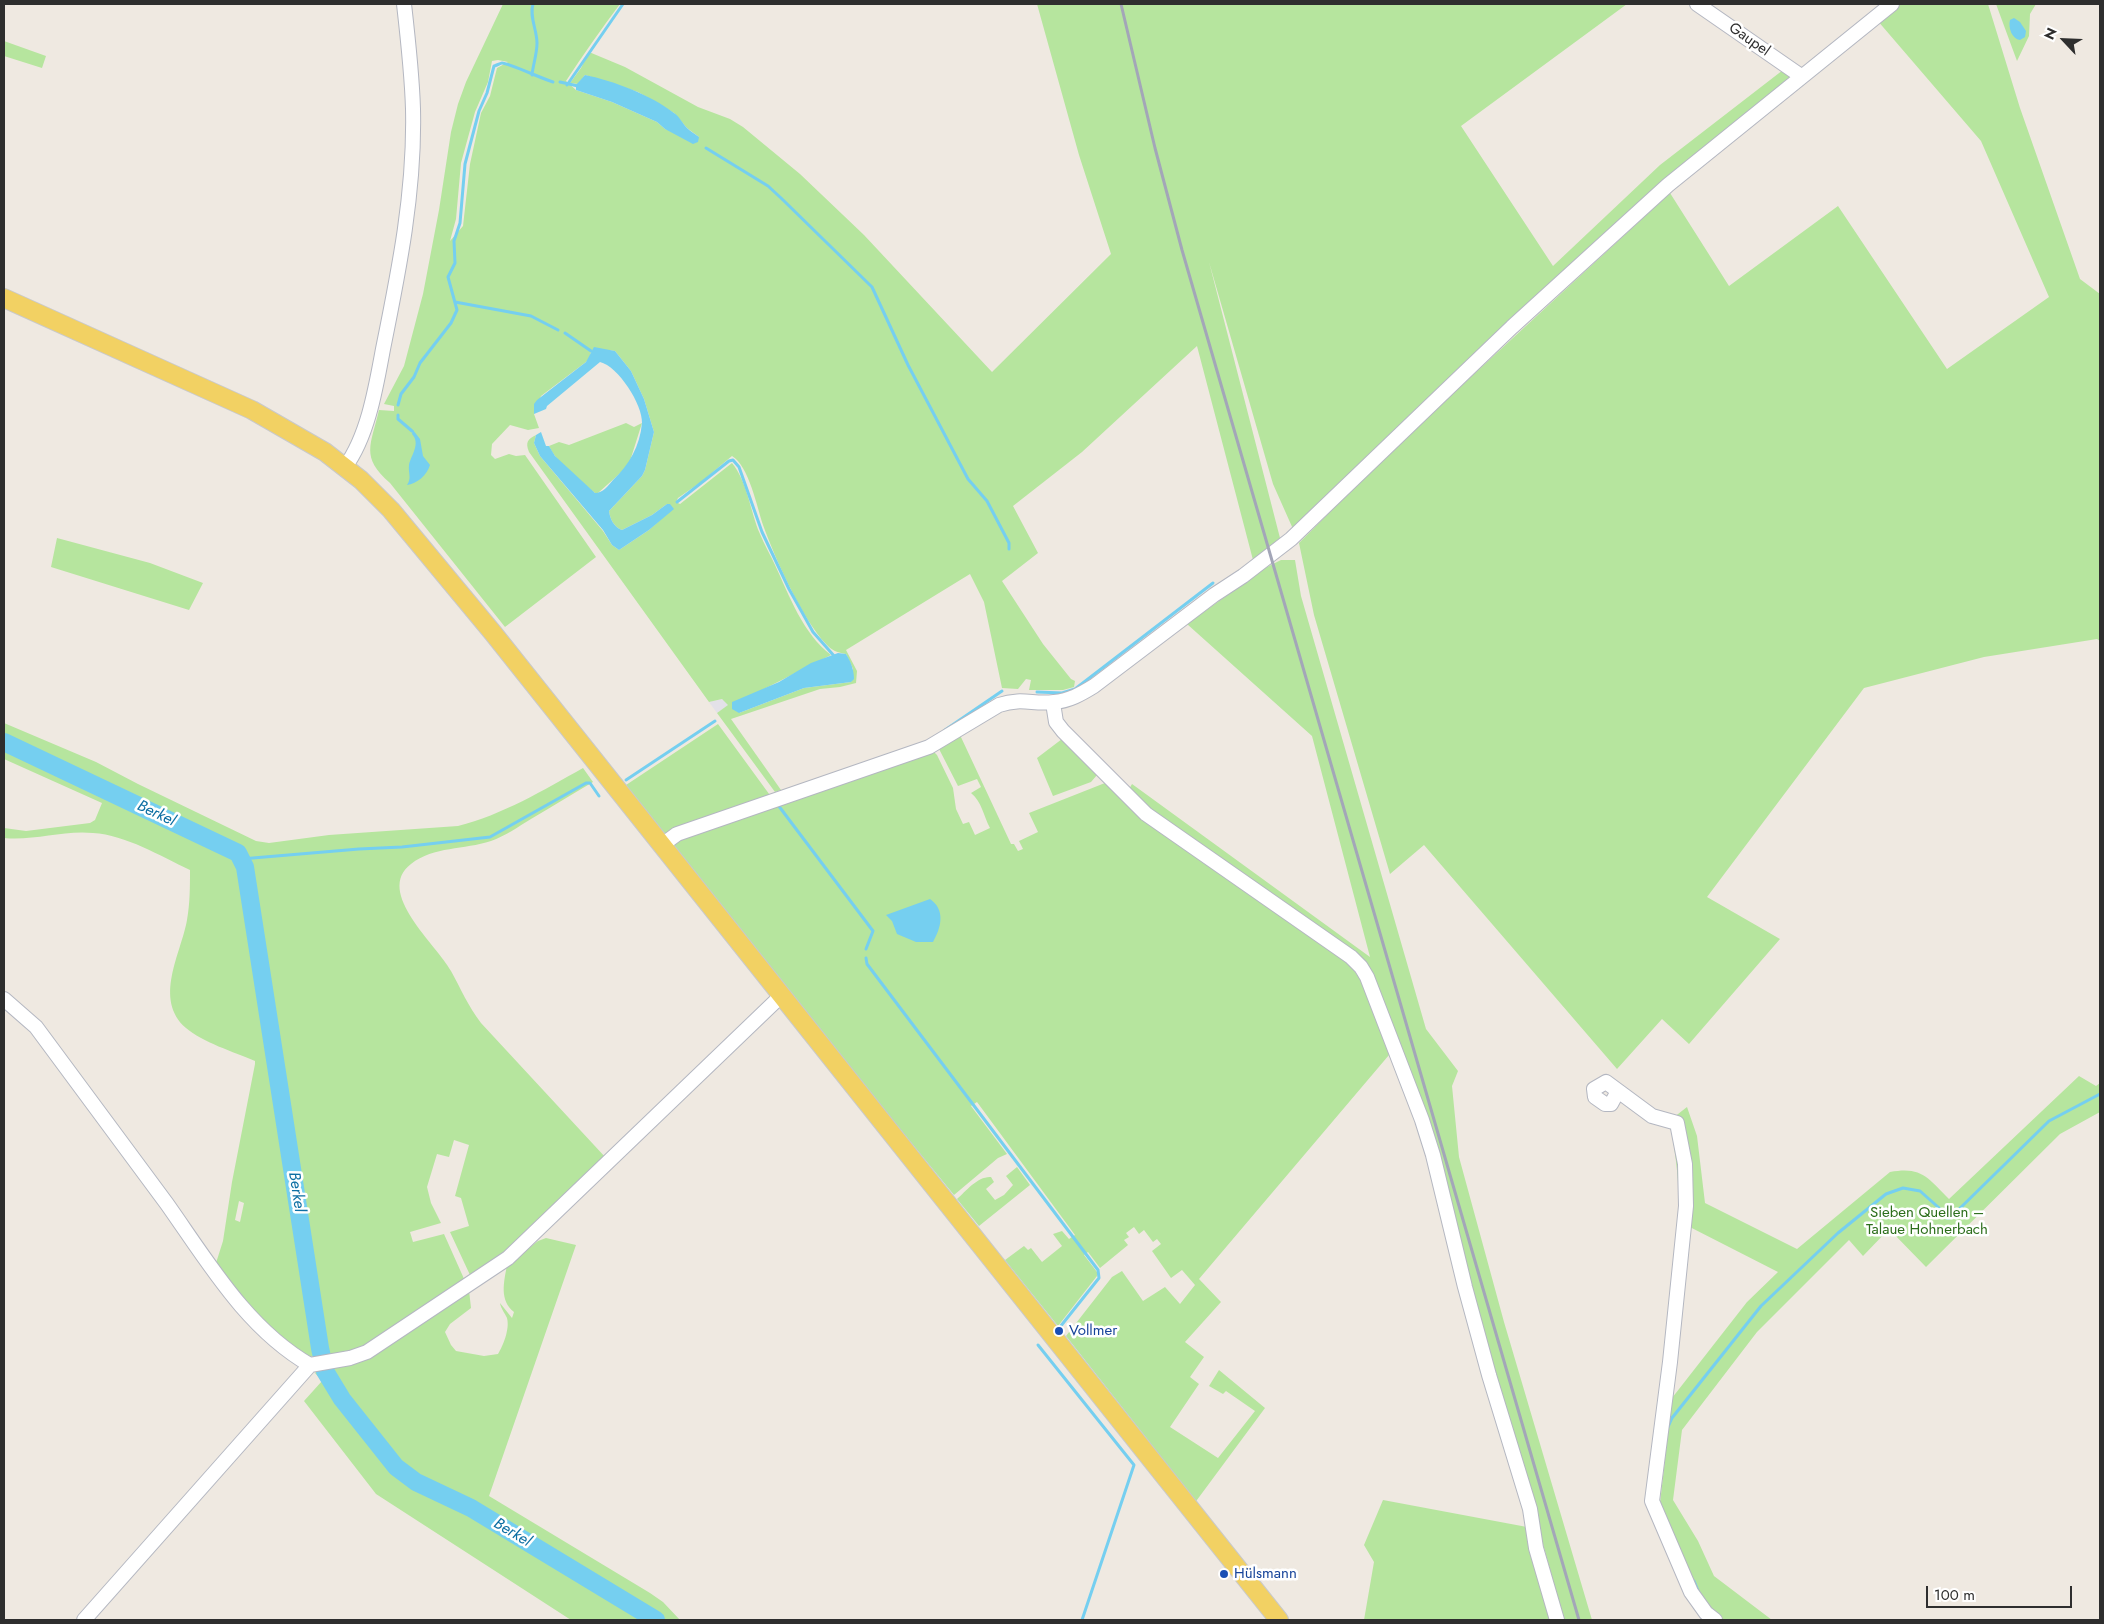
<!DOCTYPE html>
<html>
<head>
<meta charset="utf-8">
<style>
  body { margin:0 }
  #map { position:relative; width:2104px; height:1624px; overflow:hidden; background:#efe9e1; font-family:Jost,sans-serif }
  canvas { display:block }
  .frame { position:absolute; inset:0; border:5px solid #2e2e2e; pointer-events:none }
  .north { position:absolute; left:2039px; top:15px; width:50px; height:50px; -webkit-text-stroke:4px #fff; paint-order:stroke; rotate:295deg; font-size:14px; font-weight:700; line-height:20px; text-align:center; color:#2e2e2e }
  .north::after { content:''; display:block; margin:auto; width:18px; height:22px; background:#2e2e2e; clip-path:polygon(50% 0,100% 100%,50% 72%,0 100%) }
  .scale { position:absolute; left:1926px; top:1586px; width:146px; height:22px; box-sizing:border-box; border:2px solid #2e2e2e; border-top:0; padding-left:6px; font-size:15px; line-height:18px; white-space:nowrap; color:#2e2e2e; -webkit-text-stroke:4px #fff; paint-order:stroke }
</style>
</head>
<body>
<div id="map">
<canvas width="2104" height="1624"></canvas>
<div class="frame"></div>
<div class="north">N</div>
<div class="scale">100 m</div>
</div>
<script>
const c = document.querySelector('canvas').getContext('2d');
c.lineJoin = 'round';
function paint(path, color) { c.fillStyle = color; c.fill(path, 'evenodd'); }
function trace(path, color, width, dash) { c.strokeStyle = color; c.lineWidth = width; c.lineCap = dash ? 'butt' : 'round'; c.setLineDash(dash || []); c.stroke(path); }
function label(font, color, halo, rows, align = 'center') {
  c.font = font + ' Jost,sans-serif'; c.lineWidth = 5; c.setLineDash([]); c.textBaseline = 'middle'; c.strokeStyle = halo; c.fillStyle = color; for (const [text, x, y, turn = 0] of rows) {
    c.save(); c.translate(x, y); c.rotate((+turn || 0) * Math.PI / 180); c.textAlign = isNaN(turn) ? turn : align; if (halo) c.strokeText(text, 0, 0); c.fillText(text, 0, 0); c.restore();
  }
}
paint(new Path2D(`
  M 722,699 L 729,705 L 717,713 L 709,702 Z`), '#e3e1e8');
paint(new Path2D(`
  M 503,4 L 620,4 C 601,29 583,55 566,81 L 576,90 L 612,102 L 657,122 L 665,129 L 699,137 L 687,128 L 674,113 L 638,92 L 585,75 L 578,84 L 570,83 L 581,68 L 589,52 L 625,67 L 698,107 L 730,119 L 743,127 L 800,174 L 864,235 L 992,372 L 1111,254 L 1079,155 L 1037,4 L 1627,4 L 1461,126 L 1553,266 L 1660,165 L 1783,70 L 1792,77 L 1441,388 L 1424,401 L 1293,529 L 1273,484 L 1209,262 L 1280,538 L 1253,560 L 1197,346 L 1082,452 L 1013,506 L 1038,553 L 1002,581 L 1043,644 L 1071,679 L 1075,681 L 1074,687 L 1063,690 L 1029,690 L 1031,680 L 1026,679 L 1018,689 L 1002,688 L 984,602 L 970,574 L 846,650 L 857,671 L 856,683 L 840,687 L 820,689 L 731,719 L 781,790 L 775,792 L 717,713 L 728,705 L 722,699 L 709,702 L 529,452 C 525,442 528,439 536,435 L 534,443 L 540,456 L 603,531 L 612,545 L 619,550 L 649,530 L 660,520 L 667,504 L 652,515 L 622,530 C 614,527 610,519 609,511 L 642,476 L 645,470 L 654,432 L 644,399 L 631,371 L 615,351 L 608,350 L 591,351 L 590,358 L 586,362 L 541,396 L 534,414 L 539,428 L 528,430 L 510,425 L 492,444 L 491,455 L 495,459 L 509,454 L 516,456 L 525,455 L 596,557 L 505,627 L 390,483 C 360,457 371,445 379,410 L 394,411 L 394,406 L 384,404 L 404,366 L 423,294 L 439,210 L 451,132 L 458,104 L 466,82 ZM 498,60 L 508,62 L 497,68 L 490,96 L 481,113 L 470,164 L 463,226 L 450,241 L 456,219 L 461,163 L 475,112 L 488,82 L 492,61 ZM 732,456 C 749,466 757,507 763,525 C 775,558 802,619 826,644 C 831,650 838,653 846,654 L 853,669 L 851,682 L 804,688 L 739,713 L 764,689 L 831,655 C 803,634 789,595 775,565 C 770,554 764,544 760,534 C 750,511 748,483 732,463 L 680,504 L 676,502 L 678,498 L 701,482 Z
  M 1897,4 L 1988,4 L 2020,108 L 2080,279 L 2100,294 L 2100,641 L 2097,639 L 1984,657 L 1864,688 L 1707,897 L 1780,939 L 1689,1044 L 1662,1019 L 1617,1069 L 1424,845 L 1390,874 L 1314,615 L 1299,543 L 1397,445 L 1670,193 L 1729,286 L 1838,206 L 1947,369 L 2049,297 L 1981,141 L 1877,20 Z
  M 1996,4 L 2036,4 L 2030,14 L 2029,36 L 2017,61 Z
  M 4,41 L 46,56 L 42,68 L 4,56 Z
  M 626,423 L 634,427 L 642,423 L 630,461 L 626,468 L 598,493 L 595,493 C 579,480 558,465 549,446 L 559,442 L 569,445 Z
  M 57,538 L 150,563 L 203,583 L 189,610 L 51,567 Z
  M 1281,560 L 1295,560 L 1301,596 L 1426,1029 L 1458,1071 L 1452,1086 L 1459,1157 L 1504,1322 L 1592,1620 L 1564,1620 L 1425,1118 L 1366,965 L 1144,805 L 1128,791 L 1132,784 L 1370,957 L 1312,736 L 1187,624 L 1265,568 Z
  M 4,723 L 96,762 L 138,784 L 256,841 L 269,843 L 329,835 L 458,826 C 502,815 544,790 583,768 L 593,782 C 572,794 552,807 531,819 C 518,827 505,836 491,841 C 464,850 434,846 411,864 C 374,892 437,945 451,971 C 461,989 468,1006 481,1023 L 606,1158 L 507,1253 L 473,1276 L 470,1275 L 450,1232 L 469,1226 L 461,1198 L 455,1196 L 469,1145 L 454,1140 L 449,1157 L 437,1154 L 427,1187 L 431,1203 L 441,1223 L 410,1232 L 413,1242 L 444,1234 L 465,1281 L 365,1348 L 325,1357 L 246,866 L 239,852 L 4,740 Z
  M 718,724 L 772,798 L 661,837 L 623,787 Z
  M 960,735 L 1011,844 L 1014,844 L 1018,851 L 1023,849 L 1019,841 L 1038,832 L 1029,813 L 1105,783 L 1345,960 C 1370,985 1378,1023 1389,1055 L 1199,1279 L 1221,1302 L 1185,1342 L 1204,1357 L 1190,1377 L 1199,1384 L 1170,1427 L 1218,1458 L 1255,1411 L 1226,1391 L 1223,1394 L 1209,1386 L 1219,1370 L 1265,1408 L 1194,1504 L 1148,1440 L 1066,1336 L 1112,1277 L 1122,1271 L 1143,1301 L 1165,1287 L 1180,1304 L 1195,1285 L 1182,1270 L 1171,1278 L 1152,1251 L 1161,1244 L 1157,1239 L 1153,1242 L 1144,1230 L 1139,1234 L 1134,1227 L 1126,1233 L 1129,1237 L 1124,1240 L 1128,1245 L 1100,1268 L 1088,1252 L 1084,1255 L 1097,1272 L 1097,1276 L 1058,1326 L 1005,1260 L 1024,1246 L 1028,1250 L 1031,1248 L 1042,1262 L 1062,1246 L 1053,1234 L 1062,1231 L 1069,1239 L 1075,1235 L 977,1102 L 971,1106 L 1007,1154 L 998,1158 L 954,1195 L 667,844 L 932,750 L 937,755 L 953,788 L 956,809 L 963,824 L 969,822 L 975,835 L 990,828 C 983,815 982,802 971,793 L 981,787 L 977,779 L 958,786 L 938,747 Z
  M 1062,739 L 1097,775 L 1091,782 L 1053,796 L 1037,758 Z
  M 4,745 L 237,854 L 242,869 L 318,1357 C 288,1359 233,1287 216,1263 L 223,1241 L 232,1182 L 255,1064 L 255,1061 C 234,1052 202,1042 186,1028 C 153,999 181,954 187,920 C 190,903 190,887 190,870 C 160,856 126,835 93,833 C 63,830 34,841 4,838 L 4,828 L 26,831 L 90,823 L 95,820 L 102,803 L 4,759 ZM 239,1201 L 244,1203 L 240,1222 L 235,1220 Z
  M 2079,1076 L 2096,1086 L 2100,1083 L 2100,1112 L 2060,1134 L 1926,1267 L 1889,1229 L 1863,1256 L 1849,1240 L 1757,1332 L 1682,1430 L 1673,1500 L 1698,1541 L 1714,1576 L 1772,1620 L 1715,1620 L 1661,1523 L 1660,1503 L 1672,1398 L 1747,1302 L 1778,1272 L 1680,1222 C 1679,1188 1677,1155 1669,1121 L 1687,1107 L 1697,1136 L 1705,1203 L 1797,1249 L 1890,1172 C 1922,1166 1928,1178 1949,1199 Z
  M 1017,1167 L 1030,1185 L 979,1226 L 957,1199 C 966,1191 978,1176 991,1177 L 994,1182 L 986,1189 L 995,1200 L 1004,1195 L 1013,1185 L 1006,1176 Z
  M 546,1238 L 576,1245 L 489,1496 L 650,1593 L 663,1602 L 680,1620 L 661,1620 L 480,1510 C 472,1505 465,1500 456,1497 C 442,1491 427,1487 414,1478 C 392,1463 335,1393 328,1367 L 469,1290 L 471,1308 L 450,1324 L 445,1332 L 451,1345 L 456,1351 L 484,1356 L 498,1354 C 503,1346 510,1329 507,1318 C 505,1313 501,1309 500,1303 L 512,1318 L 514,1312 C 499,1300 504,1282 507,1265 L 538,1241 Z
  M 320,1368 L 339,1399 L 373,1444 L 396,1470 L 415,1484 L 479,1515 L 652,1620 L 571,1620 L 376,1494 L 304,1401 L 322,1381 L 315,1373 Z
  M 1383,1500 L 1527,1527 L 1555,1620 L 1364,1620 L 1374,1562 L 1364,1545 Z`), '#b6e59e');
paint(new Path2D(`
  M 2014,18 L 2020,22 L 2026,31 L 2025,37 L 2020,40 C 2012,39 2008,28 2010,20 Z
  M 585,75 C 614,81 651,95 674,113 C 680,117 682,123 687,128 C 690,131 695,134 699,137 L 698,142 L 693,144 L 665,129 L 657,122 L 612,102 L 576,90 L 576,85 Z
  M 594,347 L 615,351 L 631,371 L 644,399 L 654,432 L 645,470 L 642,476 L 609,511 C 610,519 614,527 622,530 L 652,515 L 667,504 L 670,504 L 674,509 L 649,530 L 619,550 L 612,545 L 603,530 L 540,456 L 534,443 L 536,435 L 541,432 L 546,446 L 549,446 L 555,456 L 595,493 C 603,493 608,486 613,480 C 629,465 640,446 642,423 C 643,405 618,366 600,362 L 547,406 L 546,409 L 534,414 L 534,404 L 537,400 L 586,362 Z
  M 413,430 L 420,439 L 423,456 L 430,465 C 427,475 417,484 407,485 C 412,478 408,473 409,465 C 411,455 421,444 412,434 Z
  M 838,653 L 846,654 C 851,662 854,670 854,679 L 851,682 L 804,688 L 739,713 L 732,709 L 732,702 L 779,682 L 811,663 Z
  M 930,899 C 946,910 941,928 933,942 L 916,942 L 897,934 L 892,921 L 886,915 Z`), '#75cff0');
trace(new Path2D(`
  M 532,75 C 533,65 537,54 537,43 C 537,30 529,16 533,4
  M 560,82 L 578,86
  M 567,85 L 623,4
  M 706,148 L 768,186 L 781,198 L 872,287 L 908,365 L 968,479 L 987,501 L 1009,543 L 1009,549
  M 455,302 L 531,316 L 558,330
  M 565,333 L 591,351
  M 398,405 L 401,394 L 414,377 L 420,363 L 451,323 L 457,310 L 448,277 L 455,263 L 454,241 L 460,223 L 465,164 L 479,111 L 487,93 L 494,66 C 495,66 501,63 502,63 C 508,63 543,79 553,82
  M 398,415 L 398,419 L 412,431
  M 677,502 L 729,461 L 733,460 L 739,467 L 762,532 L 789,589 L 813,632 L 835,657
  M 1037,692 L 1062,693 L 1075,689 L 1213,583
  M 945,730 L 1002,691
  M 626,780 L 715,721
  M 778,805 L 873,931 L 866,949
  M 241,859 L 359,849 L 402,847 L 490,837 L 586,783 L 590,783 L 599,796
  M 866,958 L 867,964 L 1098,1270 L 1099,1278 L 1060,1327
  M 1038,1345 L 1134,1465 L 1082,1620
  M 1668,1427 L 1672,1418 L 1761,1306 L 1838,1233 L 1886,1194 L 1903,1188 L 1920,1191 L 1938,1207 L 1947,1218 L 1950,1218 L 2049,1121 L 2100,1094
  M 1694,1581 L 1699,1593`), '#75cff0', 3);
trace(new Path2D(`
  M 4,742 L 238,853 L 245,867 L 320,1348 L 325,1371 L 342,1399 L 396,1467 L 416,1482 L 471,1508 L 656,1620`), '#75cff0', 18);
const minor = new Path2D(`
  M 1697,4 L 1801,76
  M 345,467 C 368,436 376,387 383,349 C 399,270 415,191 413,109 C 412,74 408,39 404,4
  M 1053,703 L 1056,722 L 1063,731 L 1146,814 L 1351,957 L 1361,967 L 1367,977 L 1422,1120 L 1433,1155 L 1465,1287 L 1489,1375 L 1530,1509 L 1536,1548 L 1557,1620
  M 662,845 L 677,834 L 929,747 L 999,705 C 1023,697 1033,705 1054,702 C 1069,701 1081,694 1094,686 L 1214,595 L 1243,576 L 1291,539 L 1512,327 L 1668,185 L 1892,4
  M 4,999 L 36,1027 C 80,1086 124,1145 167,1204 C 208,1262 247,1329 310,1365
  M 1618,1091 L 1611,1104 L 1605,1104 L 1595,1097 L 1594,1089 L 1606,1082 L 1652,1116 L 1677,1123 L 1685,1164 L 1686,1206 L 1670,1362 L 1652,1501 L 1691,1592 L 1706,1613 L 1715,1620
  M 84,1620 L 310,1365 L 350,1358 L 367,1352 L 508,1258 L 782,995`);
const major = new Path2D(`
  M 4,298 L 252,410 L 325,452 L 361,480 L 391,510 L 493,633 L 1279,1620`);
trace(minor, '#b4b7c1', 16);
trace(major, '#c9c9c9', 20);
trace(minor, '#fff', 14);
trace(major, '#f2d163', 18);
trace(new Path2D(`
  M 1121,4 L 1155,148 L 1182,250 L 1579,1620`), '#a3a6b8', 3);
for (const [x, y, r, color] of [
  [1059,1331,5,"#1a4fb4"],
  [1224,1574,5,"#1a4fb4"]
]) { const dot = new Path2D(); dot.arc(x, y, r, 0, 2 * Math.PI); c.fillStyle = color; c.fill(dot); trace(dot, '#fff', 2); }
label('15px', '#2e2e2e', '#fff', [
  ["Gaupel",1749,40,35]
]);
label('15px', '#2c6e1b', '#fff', [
  ["Sieben Quellen –",1927,1213],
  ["Talaue Hohnerbach",1927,1230]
]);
label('15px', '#164399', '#fff', [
  ["Vollmer",1069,1331],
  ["Hülsmann",1234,1574]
], 'left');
label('italic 16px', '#0d6fa3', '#fff', [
  ["Berkel",156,814,25],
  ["Berkel",296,1192,81],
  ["Berkel",512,1533,31]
]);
</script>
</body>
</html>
